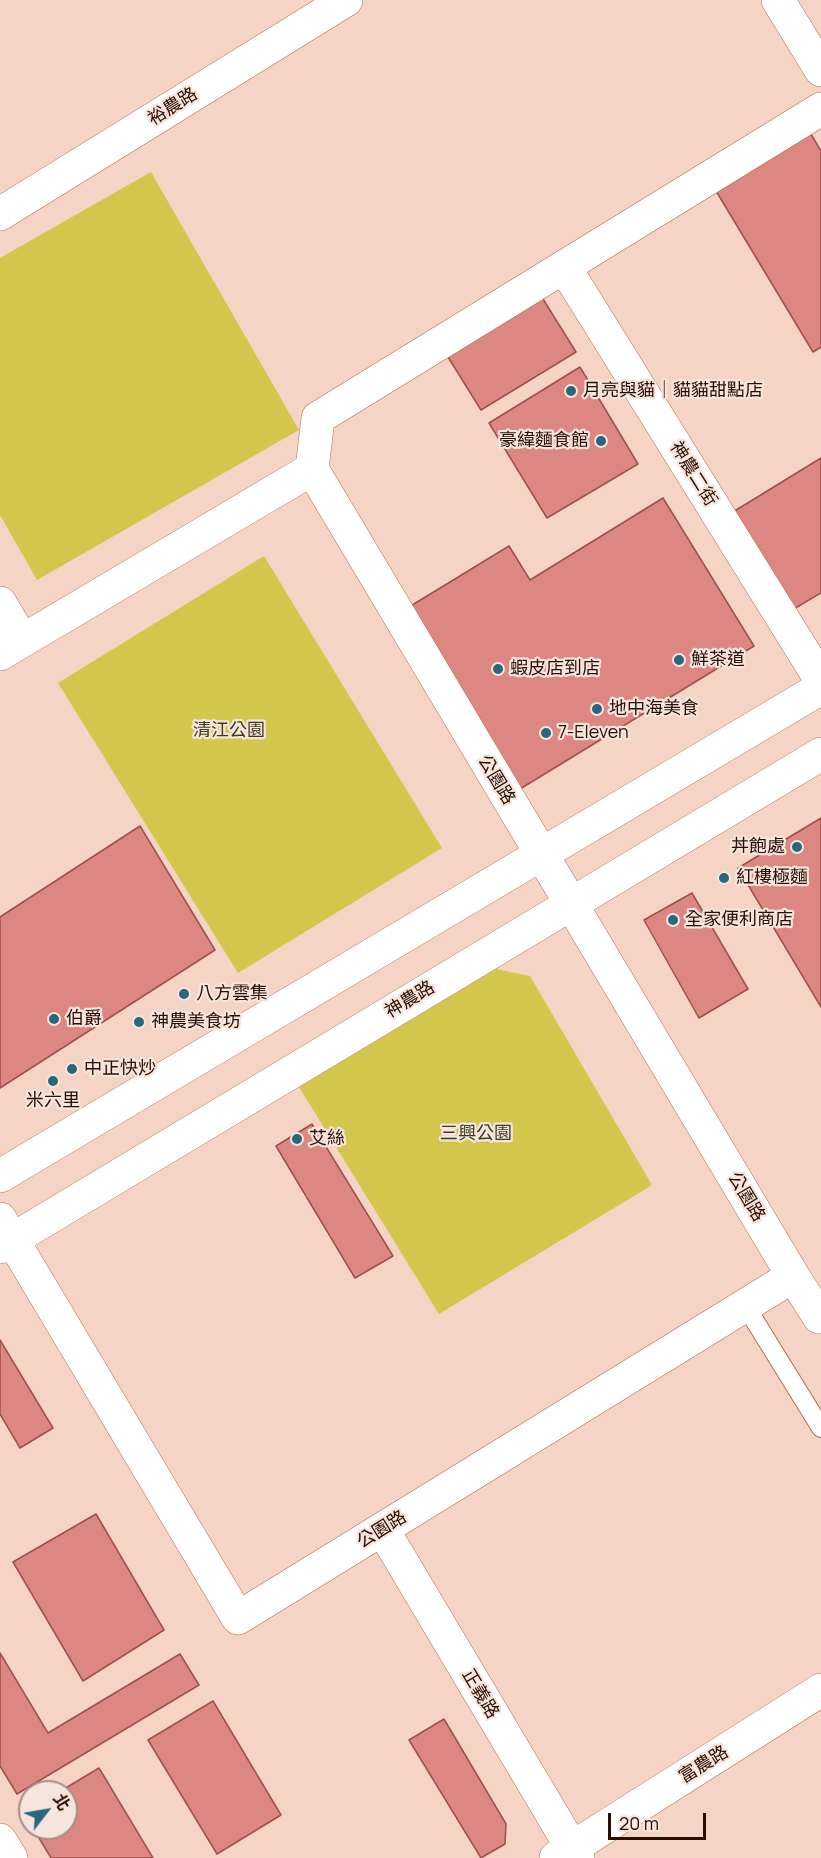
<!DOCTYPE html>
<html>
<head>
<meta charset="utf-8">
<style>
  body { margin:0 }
  #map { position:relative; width:821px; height:1858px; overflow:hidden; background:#f5d3c5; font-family:Manrope,"Noto Sans TC",sans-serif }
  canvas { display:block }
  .north { position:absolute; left:18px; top:1780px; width:60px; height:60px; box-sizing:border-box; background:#f6e5dd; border:2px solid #a58f86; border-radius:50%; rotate:59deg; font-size:16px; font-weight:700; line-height:24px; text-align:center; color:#2b0e03 }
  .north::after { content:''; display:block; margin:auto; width:21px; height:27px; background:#28677d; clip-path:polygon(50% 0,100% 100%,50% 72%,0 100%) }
  .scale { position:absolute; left:608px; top:1813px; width:98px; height:27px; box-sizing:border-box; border:3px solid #2b0e03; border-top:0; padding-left:8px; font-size:18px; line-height:21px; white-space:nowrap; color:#2b0e03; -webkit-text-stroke:4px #f6e5dd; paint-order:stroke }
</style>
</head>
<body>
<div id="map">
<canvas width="821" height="1858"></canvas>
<div class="north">北</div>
<div class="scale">20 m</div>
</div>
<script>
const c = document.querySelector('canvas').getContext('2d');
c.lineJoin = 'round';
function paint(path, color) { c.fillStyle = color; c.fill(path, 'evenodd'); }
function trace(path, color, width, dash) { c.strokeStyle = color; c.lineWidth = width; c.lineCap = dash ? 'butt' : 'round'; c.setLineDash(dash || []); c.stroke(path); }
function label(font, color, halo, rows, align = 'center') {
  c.font = font + ' Manrope,"Noto Sans TC",sans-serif'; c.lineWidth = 4.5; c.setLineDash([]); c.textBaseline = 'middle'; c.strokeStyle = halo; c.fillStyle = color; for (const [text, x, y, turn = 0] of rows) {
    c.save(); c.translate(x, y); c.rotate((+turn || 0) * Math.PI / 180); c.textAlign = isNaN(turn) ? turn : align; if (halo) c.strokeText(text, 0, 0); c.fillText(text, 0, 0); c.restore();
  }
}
paint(new Path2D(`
  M 151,172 L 299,430 L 37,580 L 0,515 L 0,258 Z
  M 264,556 L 442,848 L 238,973 L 58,683 Z
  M 496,969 L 530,976 L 652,1185 L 439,1314 L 299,1087 Z`), '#d2c74c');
const building = new Path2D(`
  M 808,129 L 821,151 L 821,347 L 813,352 L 713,186 Z
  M 538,291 L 576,352 L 481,410 L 443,349 Z
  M 580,367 L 638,464 L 547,518 L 489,423 Z
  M 821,458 L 821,593 L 787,613 L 728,515 Z
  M 663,498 L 754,646 L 520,789 L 409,607 L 509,546 L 530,580 Z
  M 821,818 L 821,1007 L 738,868 Z
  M 140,826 L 215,950 L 0,1088 L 0,917 Z
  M 692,893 L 748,989 L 699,1018 L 644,920 Z
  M 312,1124 L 393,1256 L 355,1278 L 276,1146 Z
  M 0,1340 L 53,1428 L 20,1448 L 0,1414 Z
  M 96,1514 L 164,1630 L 83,1681 L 13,1562 Z
  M 0,1653 L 48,1733 L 180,1654 L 199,1685 L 17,1794 L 0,1766 Z
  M 213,1701 L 281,1815 L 217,1854 L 148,1740 Z
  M 444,1719 L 506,1824 L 505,1844 L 481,1858 L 409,1740 Z
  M 99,1768 L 153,1858 L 51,1858 L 33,1828 L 66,1828 L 66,1792 L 59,1792 Z`);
paint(building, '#dc8781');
trace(building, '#9f504c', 1.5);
const lane = new Path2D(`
  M 745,1305 L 821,1428`);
const street = new Path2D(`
  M 778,0 L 821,70
  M 0,214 L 346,0
  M 565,268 L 821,680
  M 312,469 L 318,418 L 821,109
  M 0,603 L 22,640
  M 0,654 L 312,469 L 793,1276 L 238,1618 L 0,1219
  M 0,1176 L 821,688
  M 0,1247 L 821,754
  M 793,1276 L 819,1317 L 821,1316
  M 383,1530 L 578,1858
  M 0,1840 L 11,1858
  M 556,1858 L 821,1690`);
trace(lane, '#b76d4c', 20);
trace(street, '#b76d4c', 34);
trace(lane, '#fff', 18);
trace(street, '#fff', 33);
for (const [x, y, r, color] of [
  [571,391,6,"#28677d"],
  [601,441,6,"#28677d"],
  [679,660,6,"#28677d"],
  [498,669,6,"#28677d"],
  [597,709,6,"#28677d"],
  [546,733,6,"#28677d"],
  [797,847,6,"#28677d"],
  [724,878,6,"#28677d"],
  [673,920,6,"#28677d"],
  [184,994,6,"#28677d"],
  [54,1019,6,"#28677d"],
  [139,1022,6,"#28677d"],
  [72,1069,6,"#28677d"],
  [53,1081,6,"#28677d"],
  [297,1139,6,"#28677d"]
]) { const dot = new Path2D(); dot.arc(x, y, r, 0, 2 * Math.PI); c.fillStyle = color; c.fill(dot); trace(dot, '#f6e5dd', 2); }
label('18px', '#2b0e03', '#f6e5dd', [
  ["裕農路",173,107,-32],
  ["神農二街",693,474,58],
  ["公園路",496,780,59],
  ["神農路",410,1000,-31],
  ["公園路",746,1197,59],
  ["公園路",382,1530,-32],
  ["正義路",480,1694,59],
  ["富農路",704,1765,-32]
]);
label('18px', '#2b0e03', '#f6e5dd', [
  ["月亮與貓｜貓貓甜點店",583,391],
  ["豪緯麵食館",589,441,"right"],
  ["鮮茶道",691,660],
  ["蝦皮店到店",510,669],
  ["地中海美食",609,709],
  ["7-Eleven",558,733],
  ["丼飽處",785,847,"right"],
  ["紅樓極麵",736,878],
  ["全家便利商店",685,920],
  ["八方雲集",196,994],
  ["伯爵",66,1019],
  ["神農美食坊",151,1022],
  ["中正快炒",84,1069],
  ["米六里",53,1101,"center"],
  ["艾絲",309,1139]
], 'left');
label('18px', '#3c3a21', '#f6e5dd', [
  ["清江公園",229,731],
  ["三興公園",476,1134]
]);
</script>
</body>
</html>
